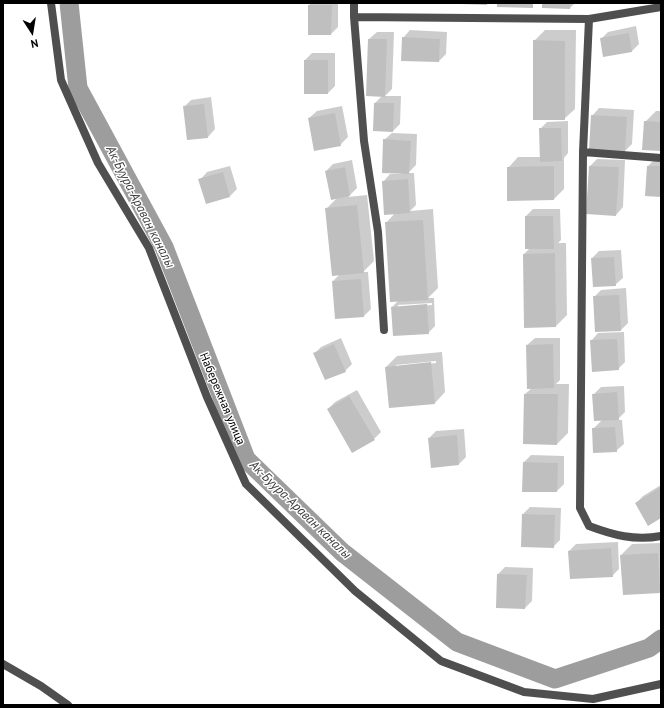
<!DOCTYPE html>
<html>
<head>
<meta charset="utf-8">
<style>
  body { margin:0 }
  #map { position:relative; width:664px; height:708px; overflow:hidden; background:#fff; font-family:"PT Sans",sans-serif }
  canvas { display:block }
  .frame { position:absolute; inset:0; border:4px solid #000; pointer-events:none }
  .north { position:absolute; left:12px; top:12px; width:40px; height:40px; -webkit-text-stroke:3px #fff; paint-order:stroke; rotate:168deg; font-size:11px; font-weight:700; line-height:16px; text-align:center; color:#000 }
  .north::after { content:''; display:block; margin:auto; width:14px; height:18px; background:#000; clip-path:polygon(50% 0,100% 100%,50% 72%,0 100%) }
</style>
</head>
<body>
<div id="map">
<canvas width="664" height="708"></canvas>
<div class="frame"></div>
<div class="north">N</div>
</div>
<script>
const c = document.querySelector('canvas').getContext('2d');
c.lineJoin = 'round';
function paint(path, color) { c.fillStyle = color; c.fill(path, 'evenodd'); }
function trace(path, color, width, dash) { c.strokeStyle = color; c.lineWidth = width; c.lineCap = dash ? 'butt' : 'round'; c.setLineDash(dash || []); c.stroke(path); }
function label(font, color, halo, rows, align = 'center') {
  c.font = font + ' "PT Sans",sans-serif'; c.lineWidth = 3; c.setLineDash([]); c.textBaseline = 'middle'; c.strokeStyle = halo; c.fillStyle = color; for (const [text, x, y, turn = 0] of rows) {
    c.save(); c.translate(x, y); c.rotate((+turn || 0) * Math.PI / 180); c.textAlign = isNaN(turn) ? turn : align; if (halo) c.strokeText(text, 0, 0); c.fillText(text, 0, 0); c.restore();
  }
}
paint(new Path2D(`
  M 311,3 L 338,3 L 338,27 L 331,34 L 309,34 L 309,5 Z
  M 543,3 L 575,3 L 570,8 Z
  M 636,26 L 639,44 L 632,51 L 604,56 L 601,39 L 608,32 Z
  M 410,30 L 447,32 L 446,54 L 439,61 L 403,38 Z
  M 545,30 L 576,30 L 575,109 L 564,119 L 534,41 Z
  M 377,32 L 394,32 L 392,89 L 385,96 L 401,96 L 400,124 L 393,131 L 375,103 L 382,96 L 369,39 Z
  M 312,53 L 335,53 L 335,86 L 328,93 L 305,60 Z
  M 211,97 L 215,129 L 208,137 L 184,107 L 191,100 Z
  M 342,106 L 348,137 L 340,145 L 309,118 L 317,111 Z
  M 599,108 L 634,110 L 632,144 L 625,151 L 592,116 Z
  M 656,111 L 661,111 L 661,150 L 645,122 Z
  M 568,121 L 568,153 L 564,158 L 564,189 L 554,199 L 508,168 L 518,157 L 540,157 L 540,129 L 547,122 Z
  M 392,133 L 417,134 L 416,165 L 408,173 L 414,173 L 416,205 L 410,211 L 433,209 L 438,288 L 428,298 L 434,298 L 435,326 L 428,333 L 392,307 L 399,300 L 386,223 L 395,213 L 383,182 L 390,174 L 401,174 L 384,140 ZM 432,303 L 432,305 L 398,307 L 398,305 Z
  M 597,159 L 625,160 L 623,207 L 616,215 L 590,166 Z
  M 655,159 L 661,159 L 661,196 L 646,195 L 648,166 Z
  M 352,160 L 357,188 L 348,197 L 367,195 L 374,261 L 363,272 L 368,272 L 371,309 L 364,316 L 336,318 L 333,281 L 340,274 L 326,209 L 337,198 L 326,171 L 333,164 Z
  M 230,166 L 237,189 L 230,196 L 206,203 L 200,180 L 207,172 Z
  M 533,209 L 560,209 L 561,240 L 558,243 L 566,243 L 567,315 L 556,326 L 525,327 L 524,254 L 530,248 L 526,216 Z
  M 621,250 L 623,278 L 615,285 L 592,258 L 599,251 Z
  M 626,288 L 628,323 L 621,330 L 596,331 L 594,297 L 601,290 Z
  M 624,332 L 625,362 L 618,369 L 591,341 L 598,333 Z
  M 341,338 L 352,364 L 345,371 L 314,354 L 321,347 Z
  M 535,338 L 560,338 L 560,380 L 556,384 L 569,384 L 568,433 L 557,444 L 525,394 L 532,388 L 527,345 Z
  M 442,352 L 445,392 L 435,403 L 386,367 L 397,356 ZM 436,361 L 436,363 L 396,367 L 396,365 Z
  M 624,386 L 625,412 L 617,420 L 622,420 L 624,444 L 616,451 L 593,429 L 602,420 L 594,394 L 601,387 Z
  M 357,390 L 381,432 L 374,439 L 328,409 L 335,402 Z
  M 464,429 L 466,457 L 459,464 L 429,438 L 436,431 Z
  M 531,455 L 564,456 L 564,484 L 557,491 L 524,462 Z
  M 661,485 L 661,517 L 636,503 L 643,496 Z
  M 530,507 L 561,508 L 560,540 L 553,547 L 523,514 Z
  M 618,542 L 619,569 L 612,576 L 569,551 L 576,544 Z
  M 661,543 L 661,591 L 659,592 L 621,555 L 632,544 Z
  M 505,567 L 533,568 L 532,601 L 525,608 L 498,574 Z`), '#0003');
trace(new Path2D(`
  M 69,3 L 78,88 L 164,247 L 246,459 L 342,552 L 457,642 L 555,679 L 649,648 L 661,639`), '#9d9d9d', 19);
paint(new Path2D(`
  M 460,3 L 487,3 L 487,5 L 460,4 Z
  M 497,3 L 533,3 L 533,8 L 497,7 Z
  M 542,3 L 570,3 L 570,9 L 542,8 Z
  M 308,5 L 332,5 L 331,35 L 308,35 Z
  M 629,33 L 632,52 L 603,57 L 600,38 Z
  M 402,37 L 440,39 L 439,62 L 401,61 Z
  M 368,39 L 387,39 L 385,97 L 366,96 Z
  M 533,40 L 565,41 L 565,120 L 533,120 Z
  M 304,60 L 328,60 L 328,94 L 304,94 Z
  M 374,103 L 394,103 L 393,132 L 373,131 Z
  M 204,104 L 208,138 L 187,140 L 183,106 Z
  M 335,113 L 341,146 L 314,151 L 308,118 Z
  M 591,115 L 627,117 L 625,152 L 589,150 Z
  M 644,121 L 661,122 L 661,151 L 642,150 Z
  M 539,128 L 561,128 L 562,161 L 540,162 Z
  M 383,139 L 411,141 L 409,174 L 382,173 Z
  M 554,166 L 554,200 L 507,201 L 507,167 Z
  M 589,166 L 619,167 L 616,216 L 586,214 Z
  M 647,166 L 661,166 L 661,197 L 645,196 Z
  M 345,167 L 350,196 L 331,200 L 325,171 Z
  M 223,172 L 230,197 L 206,204 L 198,179 Z
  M 408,179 L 410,213 L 384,215 L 382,181 Z
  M 357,205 L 364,273 L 332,276 L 325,208 Z
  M 525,216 L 553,216 L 554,249 L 525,249 Z
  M 423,220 L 428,300 L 390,302 L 385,222 Z
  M 555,253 L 556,327 L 524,328 L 523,254 Z
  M 614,257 L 616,286 L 593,287 L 591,258 Z
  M 361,279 L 364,317 L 335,319 L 332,281 Z
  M 619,295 L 621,331 L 595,332 L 593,296 Z
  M 427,304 L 429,334 L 393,336 L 391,307 Z
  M 617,339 L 619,370 L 592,372 L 590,340 Z
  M 334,344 L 346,372 L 325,380 L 313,353 Z
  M 553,344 L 554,388 L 527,389 L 526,345 Z
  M 431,362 L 435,404 L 389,408 L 385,367 Z
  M 617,392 L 619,420 L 594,421 L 592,394 Z
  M 524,394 L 558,394 L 557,445 L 523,444 Z
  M 349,396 L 375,440 L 352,453 L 327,409 Z
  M 615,427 L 617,452 L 593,453 L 592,428 Z
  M 457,435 L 459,465 L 431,468 L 428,438 Z
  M 523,462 L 558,463 L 557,492 L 522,492 Z
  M 661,487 L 661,518 L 648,526 L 635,503 Z
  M 522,514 L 555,515 L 554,548 L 521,547 Z
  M 611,548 L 613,577 L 570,579 L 568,551 Z
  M 658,553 L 660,593 L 623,595 L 620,555 Z
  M 497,574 L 527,575 L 525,609 L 496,608 Z`), '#bfbfbf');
trace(new Path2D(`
  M 51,3 L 61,80 L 98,163 L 149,248 L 207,397 L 246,484 L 355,591 L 441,661 L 524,692 L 593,699 L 661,684
  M 354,3 L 354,17 L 364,141 L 378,232 L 384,330
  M 354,17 L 589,19 L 661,7
  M 589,19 L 583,152 L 580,508 L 589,526 C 613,535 635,541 661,536
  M 583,152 L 661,158
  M 3,664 L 41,686 L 68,705`), '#4f4f4f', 8);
label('12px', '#000', '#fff', [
  ["Набережная улица",222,399,67]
]);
label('italic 13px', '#3e3e3e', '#fff', [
  ["Ак-Буура-Араван каналы",140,207,63],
  ["Ак-Буура-Араван каналы",300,510,44]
]);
</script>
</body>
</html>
